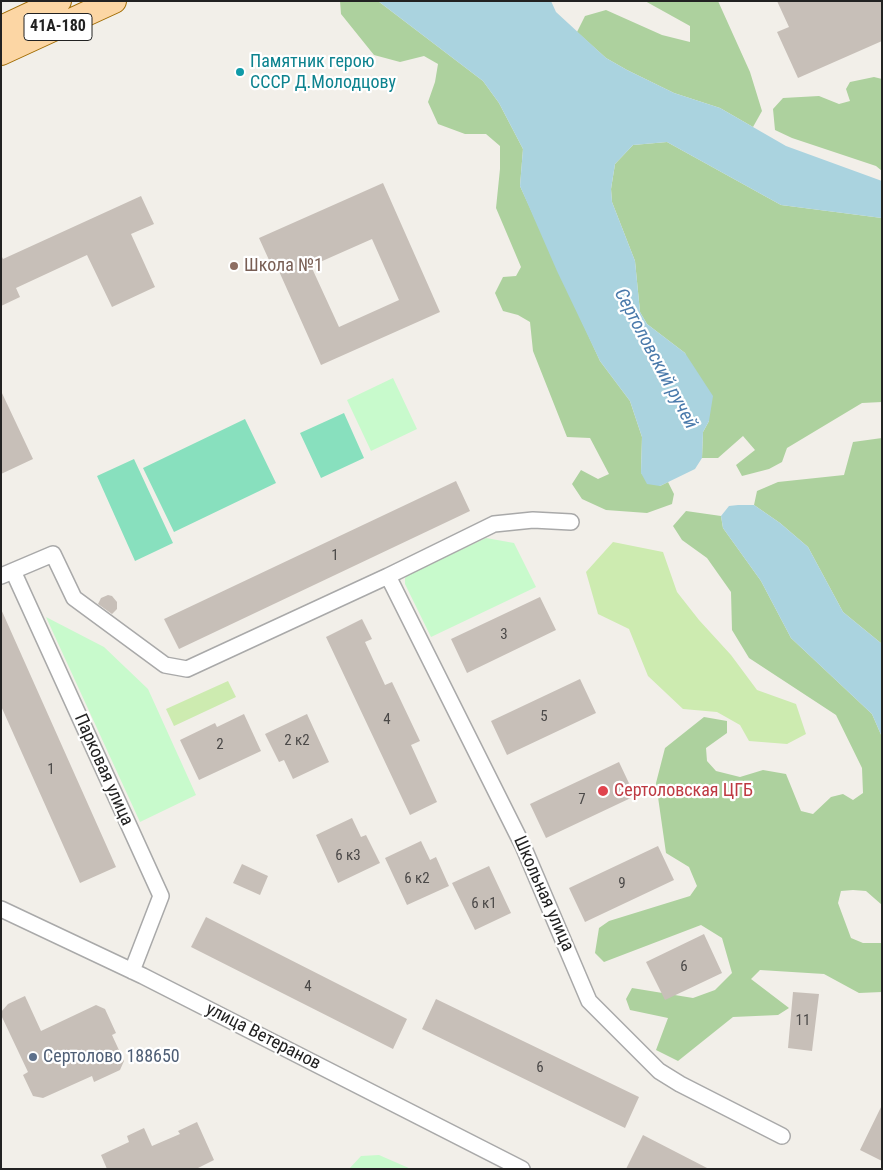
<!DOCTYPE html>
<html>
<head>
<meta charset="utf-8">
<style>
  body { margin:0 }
  #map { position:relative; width:883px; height:1170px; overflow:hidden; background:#f2efe9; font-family:"Roboto Condensed",sans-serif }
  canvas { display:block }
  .frame { position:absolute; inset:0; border:2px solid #222; pointer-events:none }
</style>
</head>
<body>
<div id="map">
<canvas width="883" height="1170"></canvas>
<div class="frame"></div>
</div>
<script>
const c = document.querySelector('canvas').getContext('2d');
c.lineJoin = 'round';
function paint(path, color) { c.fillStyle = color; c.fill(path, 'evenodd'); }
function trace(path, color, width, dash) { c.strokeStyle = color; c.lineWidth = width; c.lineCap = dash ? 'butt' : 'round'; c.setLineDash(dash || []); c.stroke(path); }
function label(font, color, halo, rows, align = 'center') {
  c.font = font + ' "Roboto Condensed",sans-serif'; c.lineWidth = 4.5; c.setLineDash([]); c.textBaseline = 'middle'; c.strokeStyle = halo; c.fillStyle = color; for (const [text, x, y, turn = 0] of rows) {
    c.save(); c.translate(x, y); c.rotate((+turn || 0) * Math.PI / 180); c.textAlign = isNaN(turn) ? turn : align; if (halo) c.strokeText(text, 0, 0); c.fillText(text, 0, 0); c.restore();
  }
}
paint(new Path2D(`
  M 613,542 L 663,552 L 677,592 L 699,620 L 731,655 L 757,690 L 796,704 L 806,734 L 787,744 L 749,741 L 740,725 L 717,712 L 683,709 L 648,676 L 629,629 L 598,614 L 586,572 Z
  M 228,681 L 236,697 L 174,726 L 166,709 Z`), '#cdebb0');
paint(new Path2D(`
  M 340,1 L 378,1 L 483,81 L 499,103 L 523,149 L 520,186 L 600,361 L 630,401 L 642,437 L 641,473 L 660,486 L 668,482 L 674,494 L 672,504 L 647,513 L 606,510 L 582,499 L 572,484 L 581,470 L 598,479 L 609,474 L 590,438 L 567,437 L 533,351 L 530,322 L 518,315 L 503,311 L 495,293 L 503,277 L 516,276 L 521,267 L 496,208 L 500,169 L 500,146 L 486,134 L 465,134 L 438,124 L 428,102 L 435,82 L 438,64 L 424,56 L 400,62 L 374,55 L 341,14 Z
  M 645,1 L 718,1 L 750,72 L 762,111 L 753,127 L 720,108 L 674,93 L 627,70 L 606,58 L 577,32 L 585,16 L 606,10 L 662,35 L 690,42 L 690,26 Z
  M 874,77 L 882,79 L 882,171 L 876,166 L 792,138 L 775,130 L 773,109 L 783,98 L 819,96 L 839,104 L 850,101 L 846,89 L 850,82 Z
  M 667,142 L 781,205 L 882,218 L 882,402 L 862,403 L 787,448 L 782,462 L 769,469 L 742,476 L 736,465 L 755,450 L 743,436 L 718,458 L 702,458 L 703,432 L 709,421 L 685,353 L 647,324 L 640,312 L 635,261 L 612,202 L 611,189 L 615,164 L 633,145 Z
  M 882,438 L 882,644 L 843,612 L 808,547 L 780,523 L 754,505 L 757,491 L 778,482 L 844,475 L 853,442 Z
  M 686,511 L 721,516 L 723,528 L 761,581 L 791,638 L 872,714 L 882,737 L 882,905 L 866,891 L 853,890 L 841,891 L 838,903 L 851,938 L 863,943 L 882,943 L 882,992 L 859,993 L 824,974 L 760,970 L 751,979 L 789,1008 L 778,1015 L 733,1017 L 678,1061 L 656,1050 L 668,1018 L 630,1010 L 626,999 L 632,988 L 693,998 L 715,990 L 732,973 L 722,938 L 701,925 L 604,962 L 595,953 L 599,928 L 609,921 L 690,896 L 697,886 L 689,867 L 666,853 L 656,783 L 665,748 L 704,717 L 727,721 L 727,733 L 706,748 L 707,761 L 716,771 L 740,777 L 763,770 L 786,774 L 801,811 L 813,814 L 831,797 L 843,794 L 853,800 L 863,793 L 862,768 L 836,715 L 749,658 L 732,630 L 731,592 L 707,558 L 682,540 L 673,526 Z`), '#add19e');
paint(new Path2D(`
  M 393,378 L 417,429 L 371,451 L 347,400 Z
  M 486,538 L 514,543 L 536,587 L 431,637 L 405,584 L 405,578 L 409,574 Z
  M 46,617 L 104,647 L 148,689 L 196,795 L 140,822 Z
  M 379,1155 L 411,1169 L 349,1169 L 361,1156 Z`), '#c8facc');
paint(new Path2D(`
  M 344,413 L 364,458 L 321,478 L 300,433 Z
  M 245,419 L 276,483 L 174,532 L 143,468 Z
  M 134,459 L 173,543 L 135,561 L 97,476 Z`), '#88e0be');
paint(new Path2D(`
  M 378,1 L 551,1 L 556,12 L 606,58 L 627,70 L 674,93 L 720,108 L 786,146 L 882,181 L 882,218 L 781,205 L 667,142 L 633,145 L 615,164 L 611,189 L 612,202 L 635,261 L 640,312 L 647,324 L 685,353 L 713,396 L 709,421 L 703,432 L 702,458 L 695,469 L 660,486 L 647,484 L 641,473 L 642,437 L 630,401 L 600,361 L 557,271 L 520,186 L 523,149 L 499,103 L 483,81 Z
  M 738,505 L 754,505 L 780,523 L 808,547 L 843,612 L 882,644 L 882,737 L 872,714 L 791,638 L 761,581 L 723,528 L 721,516 L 729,506 Z`), '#aad3df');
paint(new Path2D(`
  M 777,1 L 882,1 L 882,41 L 798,78 L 777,32 L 789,27 Z
  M 383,183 L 440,312 L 321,365 L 278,269 L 274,271 L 259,238 ZM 372,239 L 399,300 L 339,327 L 311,266 Z
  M 141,196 L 154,224 L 131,234 L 155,287 L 112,307 L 87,255 L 16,288 L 20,297 L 1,306 L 1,255 L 3,259 Z
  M 1,391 L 33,459 L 1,474 Z
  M 456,481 L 470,511 L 179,649 L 164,619 Z
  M 108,595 L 112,596 L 117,602 L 117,609 L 112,614 L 98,604 L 101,598 Z
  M 540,597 L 556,630 L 467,673 L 451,639 Z
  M 1,609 L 116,867 L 80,883 L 1,706 Z
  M 362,619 L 372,639 L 365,642 L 385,685 L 392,682 L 420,741 L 411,745 L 437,802 L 410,815 L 326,637 Z
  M 580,679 L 596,713 L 507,755 L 491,721 Z
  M 244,714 L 261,751 L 199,780 L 180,740 L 215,723 L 217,727 Z
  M 307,714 L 329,762 L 293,779 L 284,760 L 279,762 L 265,734 Z
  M 619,762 L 635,796 L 546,838 L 530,804 Z
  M 352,818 L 361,837 L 366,835 L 380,863 L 338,883 L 316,835 Z
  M 421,841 L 430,860 L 436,857 L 449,886 L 407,905 L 385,858 Z
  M 658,846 L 674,880 L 585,922 L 569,888 Z
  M 242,864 L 268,876 L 260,895 L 233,883 Z
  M 489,866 L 511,913 L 475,930 L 452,883 Z
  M 206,917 L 407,1019 L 393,1049 L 191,947 Z
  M 704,934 L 722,973 L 665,1000 L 646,962 Z
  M 793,992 L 819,994 L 812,1051 L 788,1048 Z
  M 25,996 L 41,1031 L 96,1005 L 105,1009 L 116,1033 L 112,1035 L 124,1061 L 120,1070 L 94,1082 L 92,1076 L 43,1098 L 33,1096 L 23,1075 L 28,1072 L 1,1015 L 1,1012 L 8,1004 Z
  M 436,999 L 639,1097 L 625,1128 L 422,1029 Z
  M 882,1105 L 882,1161 L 860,1150 Z
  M 197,1122 L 214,1160 L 196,1169 L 107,1169 L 101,1155 L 129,1142 L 127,1136 L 144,1128 L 152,1146 L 180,1134 L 178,1131 Z
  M 643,1135 L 709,1169 L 626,1169 Z`), '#c7bfb8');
const street = new Path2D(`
  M 13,571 L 161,896 L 132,971
  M 1,576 L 53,554 L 74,598 L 165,665 L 187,669 L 388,576 L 523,846 L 589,1001 L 659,1071 L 680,1084 L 782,1136
  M 388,576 L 494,524 L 533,520 L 571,522
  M 1,909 L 143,976 L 522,1169`);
const primary = new Path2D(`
  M 1,28 L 59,1
  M 1,53 L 114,1`);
trace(street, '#a9a9a9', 18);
trace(primary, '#a06b00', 26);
trace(street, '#fff', 15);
trace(primary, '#fcd6a4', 24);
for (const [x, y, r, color] of [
  [240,72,5,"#0f9aa8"],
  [234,266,5,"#8d6e63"],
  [603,791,6,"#e0444e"],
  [33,1057,5,"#5c6f8a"]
]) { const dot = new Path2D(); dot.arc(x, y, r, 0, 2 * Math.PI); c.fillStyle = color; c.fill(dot); trace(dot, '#fff', 2); }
label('15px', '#4b4948', null, [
  ["1",335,556],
  ["3",504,635],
  ["5",544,717],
  ["4",387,720],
  ["2 к2",297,741],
  ["2",220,745],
  ["1",51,770],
  ["7",582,800],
  ["6 к3",348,856],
  ["6 к2",417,879],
  ["9",622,884],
  ["6 к1",484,904],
  ["6",684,967],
  ["4",308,987],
  ["11",803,1021],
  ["6",540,1068]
]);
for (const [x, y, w] of [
  [58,27,68]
]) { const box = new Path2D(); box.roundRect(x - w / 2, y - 13.5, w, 27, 4); c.fillStyle = '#fff'; c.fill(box); trace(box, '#222', 1); }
label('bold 16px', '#222', null, [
  ["41А-180",58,27]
]);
label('18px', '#0d838f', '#fff', [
  ["Памятник герою",250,62],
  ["СССР Д.Молодцову",250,83]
], 'left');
label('18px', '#785e54', '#fff', [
  ["Школа №1",244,266]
], 'left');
label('18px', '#222', '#fff', [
  ["Парковая улица",103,770,66],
  ["Школьная улица",543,894,66],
  ["улица Ветеранов",263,1037,27]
]);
label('18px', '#be3a42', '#fff', [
  ["Сертоловская ЦГБ",614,791]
], 'left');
label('18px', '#4e5e75', '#fff', [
  ["Сертолово 188650",43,1057]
], 'left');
label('italic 19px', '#4a7aab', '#fff', [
  ["Сертоловский ручей",655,359,62]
]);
</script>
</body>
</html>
